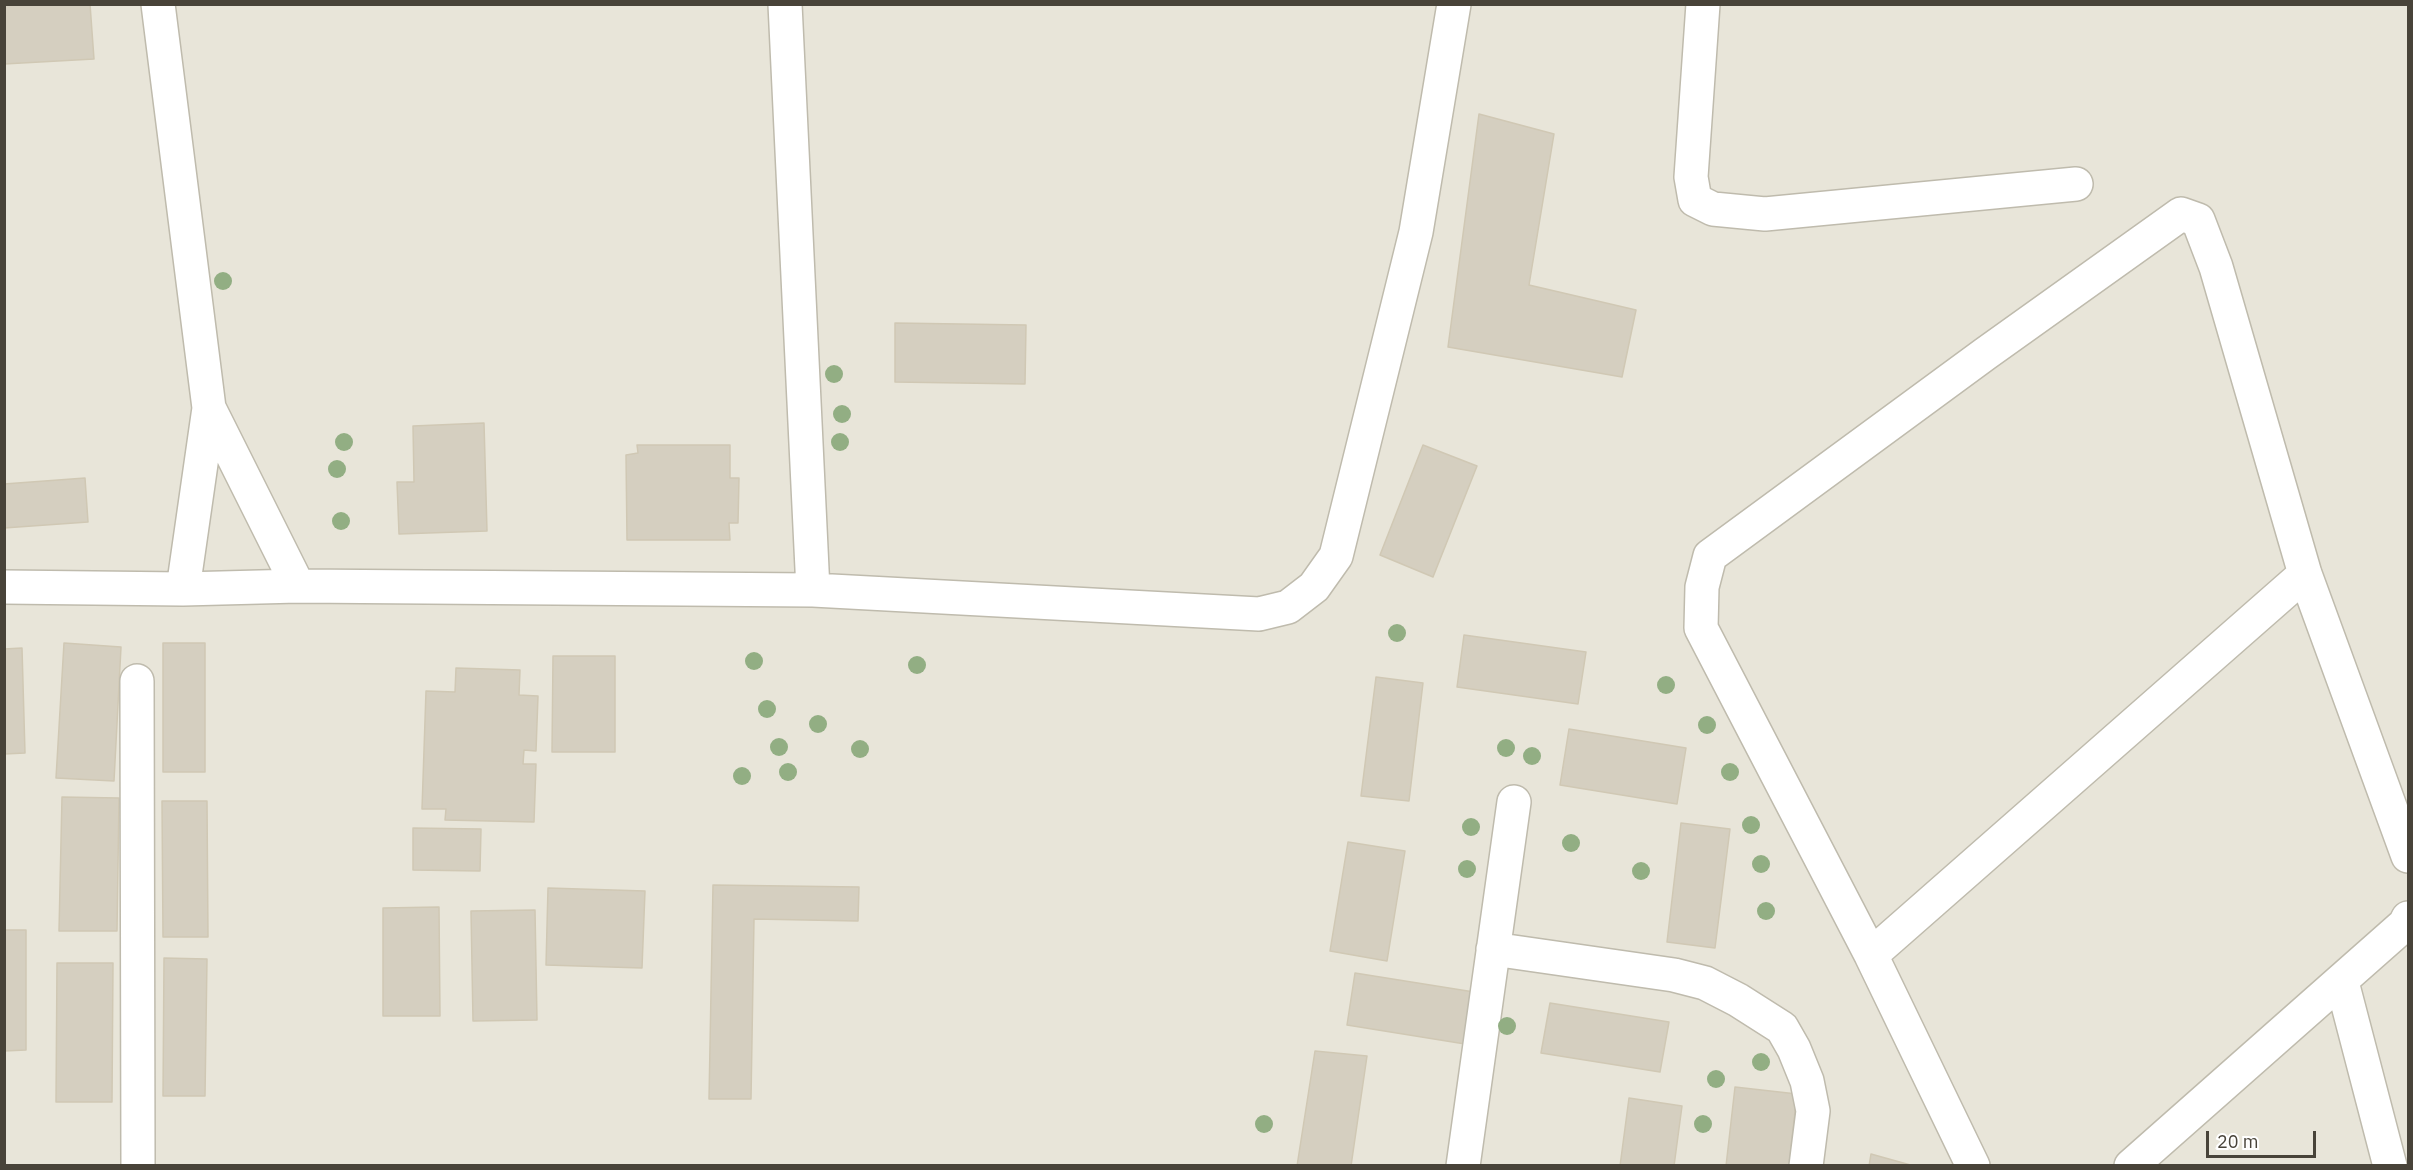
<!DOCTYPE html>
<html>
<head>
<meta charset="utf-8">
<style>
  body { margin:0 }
  #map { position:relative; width:2413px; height:1170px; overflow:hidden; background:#f4f2ea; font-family:"IBM Plex Sans",sans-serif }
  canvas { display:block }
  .frame { position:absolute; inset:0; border:6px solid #484339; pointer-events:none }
  .scale { position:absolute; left:2206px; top:1131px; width:110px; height:27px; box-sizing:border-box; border:3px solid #484339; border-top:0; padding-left:8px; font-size:18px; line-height:21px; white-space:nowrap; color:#484339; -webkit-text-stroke:4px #fff; paint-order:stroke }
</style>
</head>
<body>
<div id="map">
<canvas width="2413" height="1170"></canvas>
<div class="frame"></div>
<div class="scale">20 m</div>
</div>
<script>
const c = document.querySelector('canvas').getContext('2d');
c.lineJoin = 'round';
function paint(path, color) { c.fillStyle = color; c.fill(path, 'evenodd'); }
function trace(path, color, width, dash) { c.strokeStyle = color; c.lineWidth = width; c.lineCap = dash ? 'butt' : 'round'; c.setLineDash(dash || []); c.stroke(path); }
paint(new Path2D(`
  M 5,5 L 2408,5 L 2408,1165 L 5,1166 Z`), '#e8e5d9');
const building = new Path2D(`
  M 4,4 L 90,4 L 94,59 L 4,64 Z
  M 1479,114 L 1554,134 L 1529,285 L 1636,310 L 1622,377 L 1448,347 Z
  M 895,323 L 1026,325 L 1025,384 L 895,382 Z
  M 484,423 L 487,531 L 399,534 L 397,482 L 414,482 L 413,426 Z
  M 637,445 L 730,445 L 730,478 L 739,478 L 738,523 L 729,523 L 730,540 L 627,540 L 626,455 L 638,453 Z
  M 1423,445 L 1477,466 L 1433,577 L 1380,555 Z
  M 85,478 L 88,522 L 4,528 L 4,484 Z
  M 1464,635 L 1586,652 L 1578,704 L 1457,687 Z
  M 64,643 L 121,647 L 114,781 L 56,778 Z
  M 163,643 L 205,643 L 205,772 L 163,772 Z
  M 22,648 L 25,753 L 4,754 L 4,649 Z
  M 553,656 L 615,656 L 615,752 L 552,752 Z
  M 456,668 L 520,670 L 519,695 L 538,696 L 536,751 L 524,750 L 523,764 L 536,764 L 534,822 L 445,820 L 446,809 L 422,809 L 426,691 L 455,692 Z
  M 1376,677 L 1423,683 L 1409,801 L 1361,796 Z
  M 1569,729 L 1686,748 L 1677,804 L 1560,785 Z
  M 62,797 L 119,798 L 117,931 L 59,931 Z
  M 162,801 L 207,801 L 208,937 L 163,937 Z
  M 1681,823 L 1730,829 L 1715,948 L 1667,942 Z
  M 413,828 L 481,829 L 480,871 L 413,870 Z
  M 1348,842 L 1405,851 L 1387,961 L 1330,951 Z
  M 713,885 L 859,887 L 858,921 L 754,919 L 751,1099 L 709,1099 Z
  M 548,888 L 645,891 L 642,968 L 546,965 Z
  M 439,907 L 440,1016 L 383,1016 L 383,908 Z
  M 535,910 L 537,1020 L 473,1021 L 471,911 Z
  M 4,930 L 26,930 L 26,1050 L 4,1051 Z
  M 164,958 L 207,959 L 205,1096 L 163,1096 Z
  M 57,963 L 113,963 L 112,1102 L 56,1102 Z
  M 1355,973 L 1474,992 L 1465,1044 L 1347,1025 Z
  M 1550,1003 L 1669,1022 L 1660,1072 L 1541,1053 Z
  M 1315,1051 L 1367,1056 L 1351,1166 L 1297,1166 Z
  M 1735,1087 L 1797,1094 L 1789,1166 L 1726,1166 Z
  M 1629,1098 L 1682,1106 L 1674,1166 L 1620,1166 Z
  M 1871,1154 L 1914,1166 L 1869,1166 Z`);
paint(building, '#d5cfc0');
trace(building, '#d0c8b4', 1.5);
const street = new Path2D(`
  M 158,4 L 209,408 L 183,589
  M 785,4 L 813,590
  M 1703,4 L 1691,177 L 1695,200 L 1713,209 L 1765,214 L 2076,184
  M 209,408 L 298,586
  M 4,587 L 183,589 L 298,586 L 813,590 L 1259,614 L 1288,607 L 1314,587 L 1336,556 L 1416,232 L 1454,4
  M 137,681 L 138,1166
  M 1493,949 L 1674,975 L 1705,983 L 1738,1000 L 1782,1028 L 1794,1049 L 1807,1081 L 1813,1111 L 1806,1166
  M 1871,955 L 2305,574
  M 2342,982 L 2390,1166
  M 1463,1166 L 1514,802
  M 1973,1166 L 1871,955 L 1701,628 L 1702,587 L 1710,556 L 1985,354 L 2181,214 L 2198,220 L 2216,267 L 2305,574 L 2408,856
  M 2131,1166 L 2405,924 L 2408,918`);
trace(street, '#bfbbad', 36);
trace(street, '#fff', 33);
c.fillStyle = '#92ae83';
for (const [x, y] of [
  [223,281],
  [834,374],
  [842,414],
  [344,442],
  [840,442],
  [337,469],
  [341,521],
  [1397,633],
  [754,661],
  [917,665],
  [1666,685],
  [767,709],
  [818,724],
  [1707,725],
  [779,747],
  [1506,748],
  [860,749],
  [1532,756],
  [788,772],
  [1730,772],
  [742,776],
  [1751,825],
  [1471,827],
  [1571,843],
  [1761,864],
  [1467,869],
  [1641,871],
  [1766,911],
  [1507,1026],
  [1761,1062],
  [1716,1079],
  [1264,1124],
  [1703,1124]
]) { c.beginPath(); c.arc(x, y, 9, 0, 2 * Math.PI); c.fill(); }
</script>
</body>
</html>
